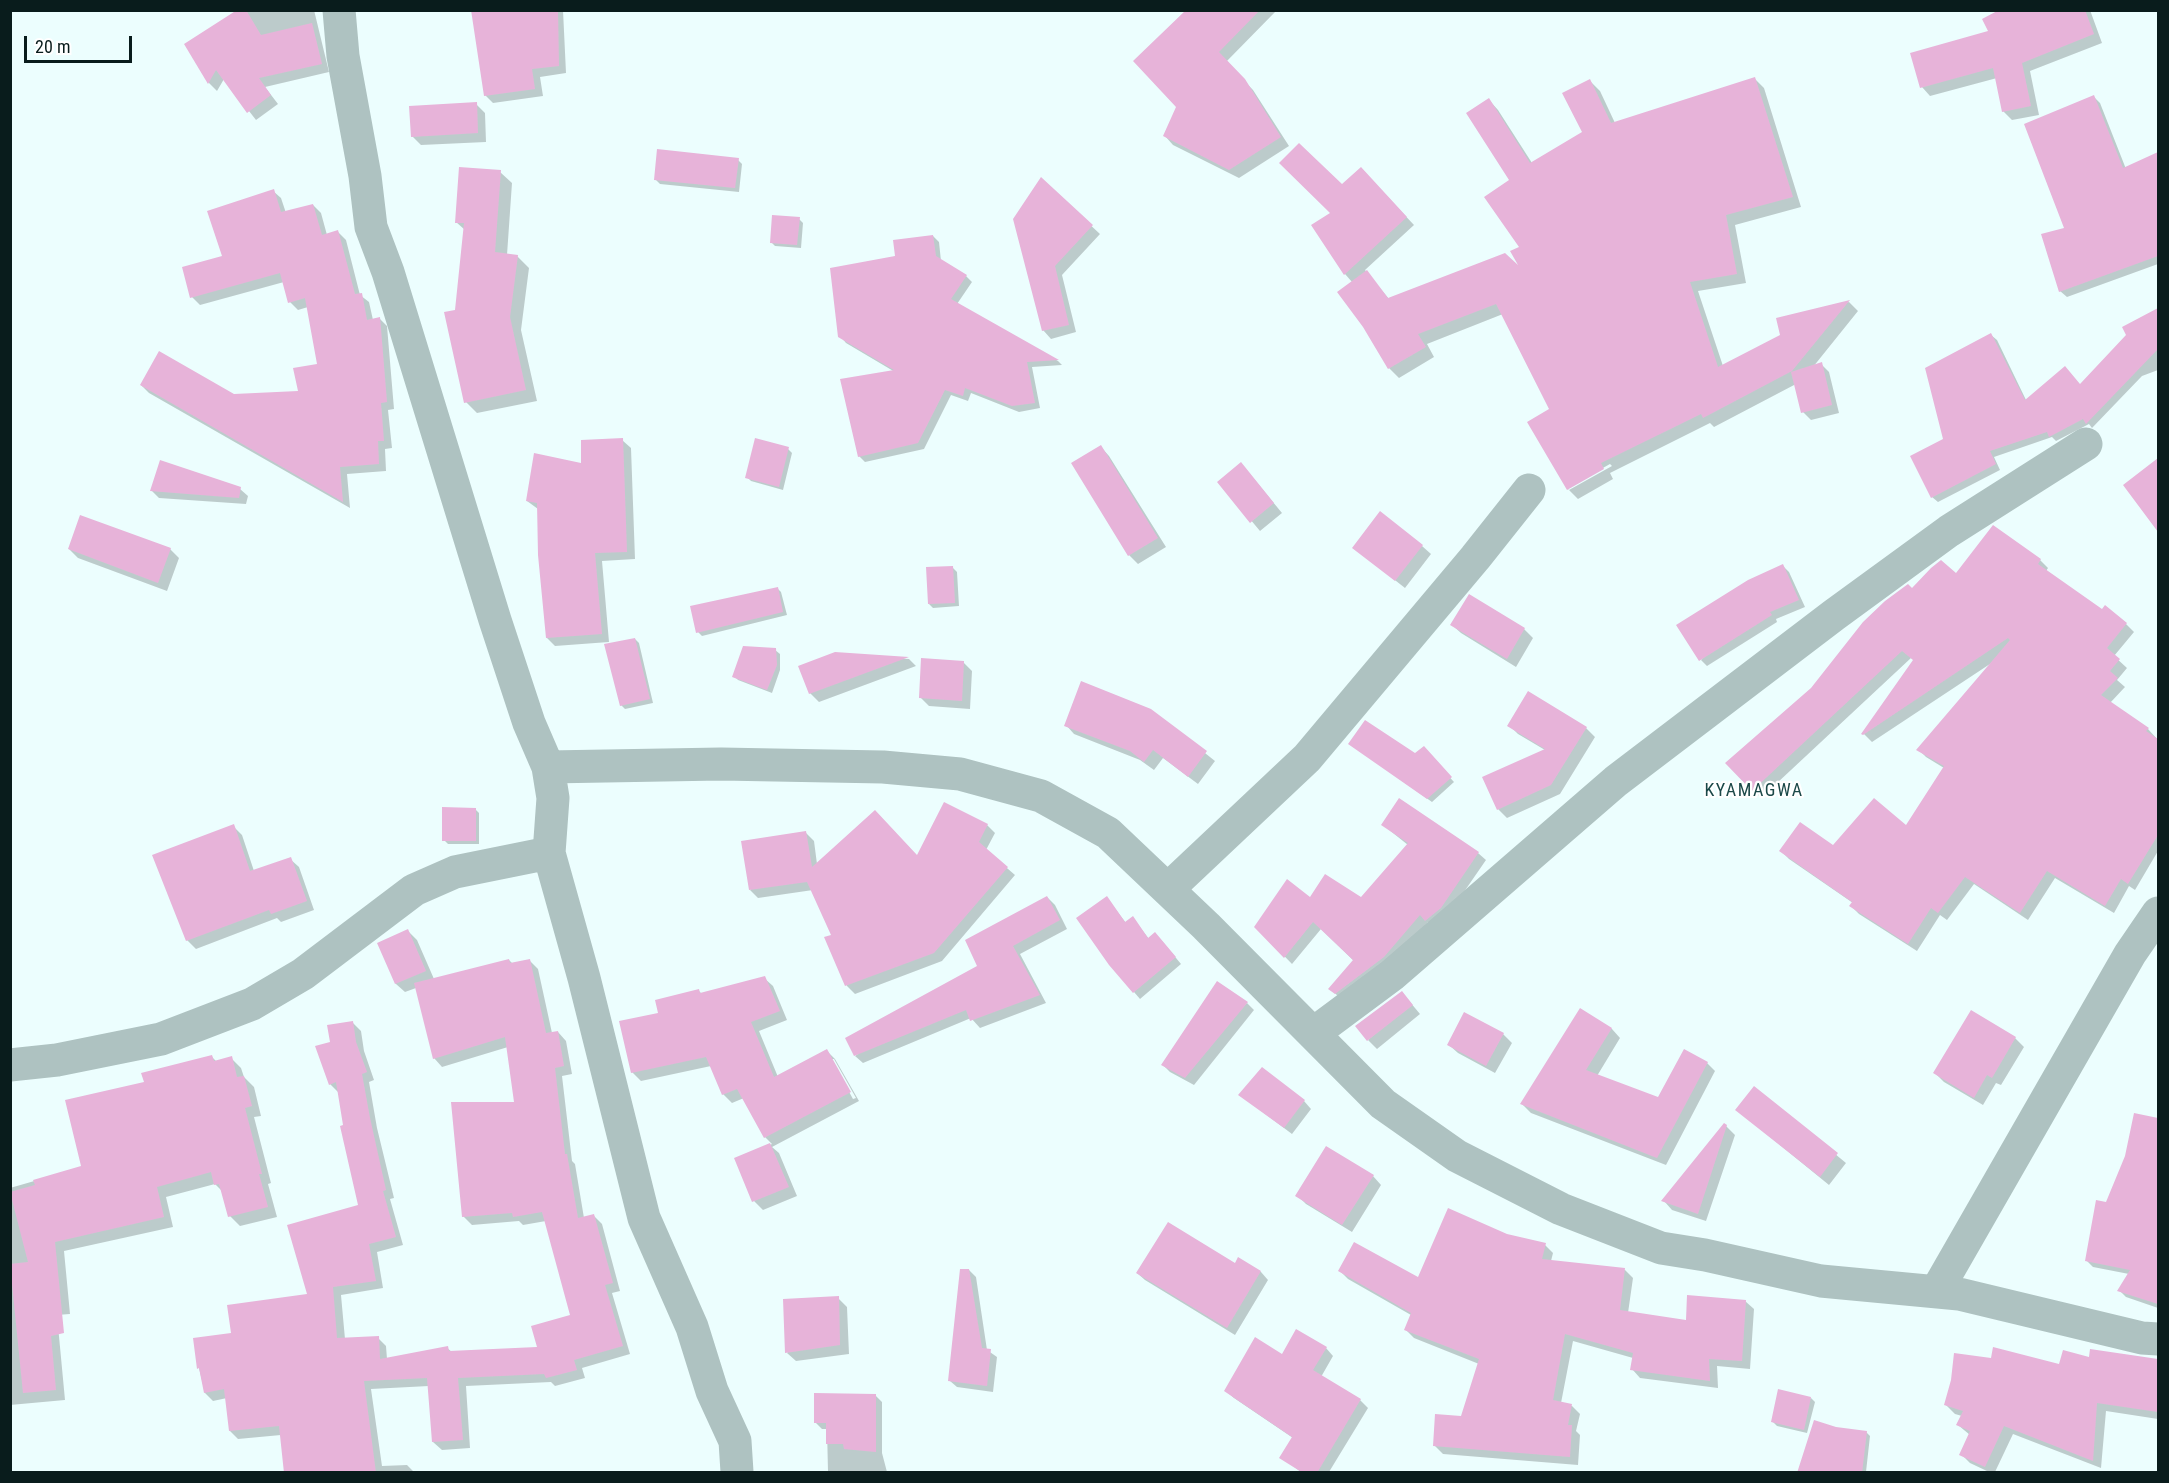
<!DOCTYPE html>
<html>
<head>
<meta charset="utf-8">
<style>
  body { margin:0 }
  #map { position:relative; width:2169px; height:1483px; overflow:hidden; background:#ecfefe; font-family:"Roboto Condensed",sans-serif }
  canvas { display:block }
  .frame { position:absolute; inset:0; border:12px solid #091c1c; pointer-events:none }
  .scale { position:absolute; left:24px; top:36px; width:108px; height:27px; box-sizing:border-box; border:3px solid #091c1c; border-top:0; padding-left:8px; font-size:18px; line-height:21px; white-space:nowrap; color:#091c1c; -webkit-text-stroke:4px #fff; paint-order:stroke }
</style>
</head>
<body>
<div id="map">
<canvas width="2169" height="1483"></canvas>
<div class="frame"></div>
<div class="scale">20 m</div>
</div>
<script>
const c = document.querySelector('canvas').getContext('2d');
c.lineJoin = 'round';
function paint(path, color) { c.fillStyle = color; c.fill(path, 'evenodd'); }
function trace(path, color, width, dash) { c.strokeStyle = color; c.lineWidth = width; c.lineCap = dash ? 'butt' : 'round'; c.setLineDash(dash || []); c.stroke(path); }
function label(font, color, halo, rows, align = 'center') {
  c.font = font + ' "Roboto Condensed",sans-serif'; c.lineWidth = 4.5; c.setLineDash([]); c.textBaseline = 'middle'; c.strokeStyle = halo; c.fillStyle = color; for (const [text, x, y, turn = 0] of rows) {
    c.save(); c.translate(x, y); c.rotate((+turn || 0) * Math.PI / 180); c.textAlign = isNaN(turn) ? turn : align; if (halo) c.strokeText(text, 0, 0); c.fillText(text, 0, 0); c.restore();
  }
}
paint(new Path2D(`
  M 240,10 L 314,10 L 329,72 L 265,87 L 278,104 L 256,120 L 224,79 L 217,91 L 209,83 L 186,45 Z
  M 472,10 L 563,10 L 566,73 L 540,77 L 543,96 L 493,103 L 485,95 Z
  M 1188,10 L 1277,10 L 1226,62 L 1253,90 L 1289,146 L 1239,178 L 1173,145 L 1165,136 L 1178,107 Z
  M 2002,10 L 2090,10 L 2102,43 L 2030,71 L 2039,115 L 2012,120 L 2003,111 L 1997,78 L 1930,96 L 1922,87 L 1990,32 Z
  M 1754,78 L 1764,88 L 1801,207 L 1735,225 L 1746,283 L 1698,291 L 1723,366 L 1782,336 L 1778,319 L 1849,302 L 1858,311 L 1813,367 L 1821,364 L 1829,372 L 1839,413 L 1811,420 L 1803,412 L 1796,384 L 1714,427 L 1710,423 L 1610,473 L 1613,479 L 1578,499 L 1569,490 L 1612,466 L 1610,464 L 1569,487 L 1569,490 L 1529,422 L 1551,410 L 1503,314 L 1427,344 L 1434,357 L 1399,378 L 1389,368 L 1352,282 L 1345,274 L 1313,226 L 1332,213 L 1342,186 L 1368,176 L 1414,225 L 1365,270 L 1389,299 L 1523,271 L 1511,181 L 1489,100 L 1498,110 L 1532,163 L 1584,133 L 1590,81 L 1600,91 L 1615,123 Z
  M 2094,97 L 2100,103 L 2126,169 L 2155,155 L 2158,158 L 2158,264 L 2067,297 L 2060,291 L 2066,228 Z
  M 476,104 L 485,113 L 486,142 L 421,145 L 412,136 Z
  M 738,160 L 742,164 L 739,192 L 660,184 L 656,180 Z
  M 500,172 L 512,183 L 507,255 L 517,256 L 529,268 L 521,330 L 537,401 L 477,413 L 466,402 L 465,230 L 456,222 Z
  M 1042,180 L 1100,234 L 1062,275 L 1076,332 L 1051,339 L 1043,330 Z
  M 273,191 L 281,198 L 286,213 L 313,205 L 321,213 L 327,235 L 338,232 L 346,240 L 360,295 L 369,302 L 373,320 L 380,319 L 387,326 L 394,409 L 388,410 L 392,448 L 385,449 L 386,471 L 347,474 L 350,508 L 149,393 L 141,385 L 234,395 L 299,392 L 319,365 L 308,307 L 298,310 L 290,302 L 284,282 L 200,305 L 192,297 Z
  M 799,219 L 803,223 L 801,248 L 775,246 L 771,242 Z
  M 933,236 L 939,242 L 941,261 L 966,276 L 972,282 L 957,304 L 1058,361 L 1062,365 L 1032,367 L 1040,408 L 1019,412 L 971,393 L 968,401 L 951,395 L 924,449 L 865,462 L 859,456 L 895,372 L 846,343 L 840,336 L 897,257 Z
  M 2158,310 L 2158,370 L 2142,376 L 2092,428 L 2089,424 L 2056,441 L 2052,437 L 1994,457 L 2000,470 L 1938,502 L 1932,497 L 1944,440 L 1991,335 L 1997,340 L 2026,400 L 2081,385 L 2128,336 L 2124,328 Z
  M 622,440 L 631,448 L 635,559 L 602,561 L 609,642 L 555,646 L 547,638 L 538,509 L 527,501 Z
  M 1101,447 L 1109,456 L 1166,547 L 1138,564 L 1129,555 Z
  M 788,449 L 792,453 L 783,490 L 751,481 L 747,477 Z
  M 2158,460 L 2158,530 L 2125,485 Z
  M 1249,473 L 1282,513 L 1260,531 L 1219,482 Z
  M 240,489 L 248,496 L 246,504 L 159,498 L 152,491 Z
  M 1422,546 L 1431,554 L 1405,588 L 1354,548 Z
  M 69,549 L 170,549 L 179,558 L 167,591 L 78,558 Z
  M 2040,560 L 2048,568 L 2046,571 L 2102,611 L 2126,624 L 2134,632 L 2114,656 L 2127,668 L 2117,680 L 2125,687 L 2110,703 L 2148,729 L 2158,740 L 2158,851 L 2135,890 L 2129,886 L 2114,913 L 2055,878 L 2028,920 L 1974,884 L 1947,920 L 1940,915 L 1917,951 L 1859,914 L 1851,906 L 1853,903 L 1789,859 L 1781,851 L 1834,847 L 1906,827 L 1944,768 L 1926,757 L 1918,749 L 1993,662 L 1872,742 L 1863,733 L 1914,660 L 1911,658 L 1761,798 L 1728,763 L 1812,689 L 1912,590 L 1956,575 Z
  M 1783,566 L 1789,572 L 1805,607 L 1776,619 L 1777,622 L 1707,666 L 1701,660 Z
  M 953,568 L 957,572 L 959,606 L 933,608 L 929,604 Z
  M 777,588 L 781,592 L 787,615 L 702,636 L 698,632 Z
  M 1470,596 L 1524,629 L 1533,638 L 1516,667 L 1461,633 L 1452,625 Z
  M 635,639 L 639,643 L 653,703 L 625,709 L 621,705 Z
  M 775,650 L 780,654 L 780,670 L 772,693 L 738,680 L 734,676 Z
  M 835,654 L 909,659 L 916,666 L 819,702 L 810,693 Z
  M 963,662 L 972,671 L 970,709 L 929,706 L 920,697 Z
  M 1151,710 L 1215,761 L 1198,784 L 1163,758 L 1154,770 L 1140,760 L 1074,734 L 1066,725 Z
  M 1509,725 L 1586,728 L 1595,737 L 1560,794 L 1507,818 L 1498,809 L 1545,750 L 1518,734 Z
  M 1354,747 L 1415,755 L 1423,748 L 1454,782 L 1432,802 Z
  M 475,809 L 479,813 L 479,844 L 448,844 L 444,840 Z
  M 987,825 L 995,833 L 986,850 L 1015,875 L 942,961 L 855,994 L 847,986 L 827,938 L 833,936 L 813,890 L 758,898 L 750,890 L 806,833 L 814,841 L 817,864 L 918,857 Z
  M 1383,825 L 1478,853 L 1486,860 L 1448,915 L 1434,928 L 1428,922 L 1392,964 L 1338,996 L 1330,989 L 1354,961 L 1321,929 L 1292,964 L 1256,927 L 1311,900 L 1361,899 L 1408,845 Z
  M 233,826 L 242,835 L 254,871 L 290,859 L 299,867 L 314,910 L 281,922 L 277,918 L 196,949 L 187,940 Z
  M 1047,897 L 1055,905 L 1067,929 L 1020,954 L 1046,1003 L 980,1028 L 971,1018 L 863,1063 L 855,1056 L 979,967 Z
  M 1107,898 L 1126,923 L 1133,918 L 1149,939 L 1162,941 L 1181,964 L 1140,999 L 1134,992 Z
  M 408,931 L 417,940 L 434,979 L 509,960 L 513,964 L 530,961 L 538,969 L 552,1033 L 558,1032 L 566,1041 L 572,1074 L 562,1076 L 572,1161 L 575,1164 L 584,1218 L 594,1216 L 602,1224 L 620,1291 L 612,1293 L 630,1354 L 582,1368 L 585,1378 L 555,1386 L 551,1382 L 466,1386 L 470,1448 L 442,1450 L 433,1442 L 429,1386 L 371,1389 L 382,1466 L 407,1465 L 414,1472 L 285,1472 L 281,1435 L 238,1439 L 230,1431 L 227,1398 L 213,1401 L 205,1393 L 199,1368 L 232,1335 L 309,1296 L 359,1206 L 339,1093 L 330,1084 L 331,1043 L 352,1022 L 361,1031 L 364,1051 L 374,1080 L 369,1082 L 377,1128 L 394,1198 L 390,1199 L 403,1245 L 377,1252 L 383,1288 L 341,1295 L 345,1339 L 378,1338 L 386,1346 L 387,1359 L 447,1348 L 452,1352 L 539,1349 L 572,1316 L 546,1221 L 523,1225 L 519,1221 L 472,1225 L 463,1216 L 516,1104 L 508,1047 L 442,1067 L 434,1058 L 416,988 L 405,992 L 396,984 L 379,944 Z
  M 764,978 L 773,986 L 787,1020 L 759,1031 L 778,1077 L 826,1050 L 835,1059 L 859,1101 L 772,1147 L 779,1153 L 797,1196 L 763,1210 L 754,1201 L 735,1159 L 772,1144 L 765,1137 L 744,1098 L 732,1103 L 723,1094 L 711,1066 L 641,1081 L 632,1072 L 660,1014 L 699,991 L 702,994 ZM 831,1059 L 834,1059 L 856,1098 L 853,1099 Z
  M 1410,1002 L 1420,1014 L 1377,1049 L 1368,1040 Z
  M 1247,1003 L 1254,1010 L 1194,1085 L 1170,1072 L 1163,1065 Z
  M 1581,1010 L 1612,1029 L 1620,1038 L 1597,1076 L 1659,1099 L 1707,1063 L 1715,1071 L 1666,1165 L 1531,1113 L 1522,1104 Z
  M 1972,1012 L 2015,1038 L 2024,1047 L 2001,1085 L 1996,1083 L 1983,1105 L 1944,1082 L 1935,1073 Z
  M 1503,1034 L 1512,1043 L 1495,1073 L 1458,1053 L 1449,1045 Z
  M 212,1057 L 217,1062 L 231,1058 L 241,1068 L 244,1077 L 254,1087 L 261,1116 L 254,1117 L 271,1183 L 268,1184 L 277,1217 L 240,1226 L 230,1216 L 222,1191 L 215,1184 L 166,1197 L 173,1227 L 64,1251 L 70,1314 L 57,1315 L 65,1400 L 10,1405 L 10,1188 L 83,1167 L 146,1083 Z
  M 1755,1088 L 1846,1163 L 1829,1185 L 1737,1110 Z
  M 1240,1095 L 1304,1101 L 1311,1109 L 1292,1134 Z
  M 2135,1114 L 2158,1119 L 2158,1308 L 2126,1297 L 2119,1290 L 2129,1274 L 2093,1267 L 2086,1260 L 2126,1157 Z
  M 1726,1126 L 1735,1135 L 1706,1221 L 1672,1210 L 1664,1201 Z
  M 1373,1176 L 1381,1185 L 1352,1232 L 1306,1204 L 1297,1195 Z
  M 1507,1235 L 1545,1245 L 1553,1253 L 1551,1261 L 1625,1270 L 1633,1278 L 1628,1313 L 1687,1321 L 1745,1301 L 1754,1309 L 1750,1369 L 1717,1366 L 1718,1388 L 1640,1378 L 1632,1369 L 1633,1358 L 1573,1341 L 1561,1403 L 1572,1406 L 1580,1414 L 1576,1431 L 1580,1435 L 1578,1465 L 1443,1454 L 1435,1446 L 1462,1418 L 1479,1364 L 1414,1338 L 1406,1330 L 1411,1315 L 1348,1279 L 1340,1271 L 1418,1279 Z
  M 1239,1259 L 1261,1272 L 1268,1280 L 1235,1335 L 1145,1280 L 1137,1273 L 1235,1265 Z
  M 969,1270 L 976,1277 L 987,1350 L 997,1357 L 993,1392 L 957,1387 L 950,1381 Z
  M 838,1298 L 847,1307 L 849,1354 L 796,1361 L 787,1353 Z
  M 1326,1348 L 1333,1356 L 1321,1377 L 1360,1400 L 1368,1408 L 1329,1472 L 1301,1472 L 1281,1457 L 1293,1438 L 1234,1398 L 1226,1391 L 1282,1356 Z
  M 2091,1350 L 2158,1361 L 2158,1419 L 2106,1411 L 2101,1468 L 2013,1434 L 1995,1472 L 1989,1472 L 1970,1463 L 1961,1454 L 1970,1435 L 1958,1425 L 1962,1416 L 1955,1414 L 1946,1405 L 2060,1366 L 2090,1359 Z
  M 875,1395 L 882,1402 L 882,1453 L 887,1472 L 828,1472 L 827,1429 L 822,1429 L 815,1422 Z
  M 1811,1398 L 1815,1402 L 1807,1433 L 1777,1426 L 1773,1422 Z
  M 1836,1429 L 1866,1432 L 1870,1436 L 1866,1472 L 1799,1472 Z`), '#0003');
paint(new Path2D(`
  M 237,10 L 246,10 L 261,35 L 312,23 L 322,64 L 259,78 L 271,95 L 247,113 L 216,70 L 208,84 L 184,44 Z
  M 471,10 L 558,10 L 559,66 L 532,69 L 535,89 L 484,96 Z
  M 1186,10 L 1260,10 L 1219,52 L 1245,79 L 1281,137 L 1229,170 L 1163,136 L 1176,107 L 1133,61 Z
  M 1999,10 L 2085,10 L 2094,34 L 2022,63 L 2031,106 L 2002,112 L 1993,68 L 1920,88 L 1910,53 L 1988,31 L 1982,19 Z
  M 1755,77 L 1793,197 L 1726,215 L 1737,274 L 1690,282 L 1718,367 L 1780,335 L 1776,318 L 1850,300 L 1792,371 L 1703,418 L 1701,414 L 1601,463 L 1604,469 L 1567,490 L 1527,422 L 1549,409 L 1496,304 L 1418,334 L 1426,347 L 1388,369 L 1363,327 L 1337,292 L 1367,270 L 1388,298 L 1505,253 L 1518,265 L 1510,251 L 1519,247 L 1484,197 L 1509,180 L 1466,113 L 1489,98 L 1530,163 L 1582,132 L 1562,93 L 1590,79 L 1611,123 Z
  M 2094,95 L 2123,168 L 2158,152 L 2158,256 L 2059,292 L 2041,234 L 2064,228 L 2024,124 Z
  M 477,102 L 478,133 L 411,137 L 409,106 Z
  M 1299,143 L 1342,184 L 1361,167 L 1407,217 L 1344,275 L 1311,225 L 1330,213 L 1279,163 Z
  M 657,149 L 739,158 L 735,188 L 654,180 Z
  M 459,167 L 501,170 L 495,252 L 518,255 L 510,317 L 526,390 L 464,403 L 444,312 L 455,310 L 464,223 L 455,223 Z
  M 1041,177 L 1093,225 L 1055,266 L 1069,325 L 1042,331 L 1013,219 Z
  M 274,189 L 281,212 L 313,204 L 322,235 L 338,230 L 355,294 L 362,293 L 367,320 L 380,317 L 387,402 L 381,403 L 384,441 L 378,441 L 379,464 L 340,467 L 343,502 L 140,385 L 159,351 L 234,394 L 298,391 L 293,368 L 317,364 L 305,298 L 288,303 L 280,273 L 190,298 L 182,267 L 222,256 L 207,211 Z
  M 772,215 L 800,217 L 797,245 L 770,243 Z
  M 933,235 L 936,256 L 967,275 L 951,299 L 1059,360 L 1027,362 L 1035,403 L 1012,406 L 965,388 L 963,396 L 945,390 L 918,443 L 858,457 L 840,379 L 894,370 L 838,337 L 830,268 L 895,256 L 893,240 Z
  M 2158,308 L 2158,349 L 2086,424 L 2083,419 L 2049,437 L 2047,432 L 1990,451 L 1996,464 L 1931,498 L 1910,456 L 1943,439 L 1925,368 L 1991,333 L 2025,400 L 2065,366 L 2080,384 L 2126,335 L 2122,327 Z
  M 1822,362 L 1832,405 L 1801,413 L 1791,372 Z
  M 623,438 L 627,552 L 595,553 L 602,634 L 546,638 L 538,555 L 537,503 L 526,501 L 534,453 L 581,463 L 581,440 Z
  M 755,438 L 789,447 L 779,487 L 745,478 Z
  M 1101,445 L 1158,538 L 1128,556 L 1071,463 Z
  M 2158,458 L 2158,532 L 2123,485 Z
  M 160,460 L 241,487 L 239,498 L 150,491 Z
  M 1241,462 L 1274,503 L 1250,523 L 1217,482 Z
  M 1380,511 L 1423,545 L 1395,581 L 1352,548 Z
  M 80,515 L 171,548 L 158,583 L 68,549 Z
  M 1993,525 L 2041,559 L 2038,564 L 2102,609 L 2105,605 L 2127,623 L 2107,648 L 2120,659 L 2110,671 L 2118,678 L 2101,695 L 2149,728 L 2146,731 L 2158,739 L 2158,835 L 2128,884 L 2121,879 L 2105,906 L 2047,871 L 2020,913 L 1965,877 L 1938,913 L 1931,908 L 1908,944 L 1849,906 L 1852,902 L 1779,851 L 1800,822 L 1833,845 L 1874,798 L 1906,825 L 1944,766 L 1916,750 L 2010,640 L 2008,638 L 1863,735 L 1861,734 L 1913,660 L 1902,651 L 1752,791 L 1725,763 L 1811,688 L 1863,622 L 1885,601 L 1908,584 L 1912,588 L 1931,568 L 1941,560 L 1956,573 Z
  M 1783,564 L 1799,600 L 1770,612 L 1772,615 L 1699,661 L 1676,625 L 1748,580 Z
  M 953,566 L 955,603 L 928,604 L 926,567 Z
  M 778,587 L 783,612 L 696,633 L 690,606 Z
  M 1469,594 L 1525,628 L 1507,659 L 1450,625 Z
  M 635,638 L 650,699 L 620,706 L 604,644 Z
  M 743,646 L 776,648 L 777,665 L 767,690 L 732,677 Z
  M 835,652 L 909,657 L 809,694 L 798,666 Z
  M 921,658 L 964,661 L 962,701 L 919,698 Z
  M 1081,681 L 1151,709 L 1207,751 L 1188,777 L 1153,750 L 1144,762 L 1130,751 L 1064,726 Z
  M 1528,691 L 1587,727 L 1551,785 L 1497,810 L 1482,777 L 1545,749 L 1507,726 Z
  M 1365,720 L 1415,753 L 1424,746 L 1452,777 L 1427,799 L 1348,744 Z
  M 1399,798 L 1479,852 L 1441,908 L 1425,921 L 1420,915 L 1384,957 L 1335,994 L 1328,989 L 1353,960 L 1313,922 L 1284,958 L 1254,927 L 1287,879 L 1310,897 L 1325,874 L 1361,897 L 1408,843 L 1381,825 Z
  M 944,802 L 988,824 L 979,842 L 1008,867 L 934,953 L 845,986 L 824,937 L 831,935 L 807,882 L 749,890 L 741,841 L 806,831 L 812,867 L 875,810 L 917,855 Z
  M 442,807 L 476,808 L 476,841 L 442,841 Z
  M 234,824 L 250,871 L 291,857 L 307,901 L 271,914 L 269,910 L 186,941 L 152,855 Z
  M 1047,896 L 1060,920 L 1013,946 L 1040,995 L 970,1021 L 966,1010 L 854,1056 L 845,1038 L 977,966 L 965,940 Z
  M 1107,896 L 1125,922 L 1133,916 L 1148,938 L 1155,932 L 1176,957 L 1133,993 L 1109,965 L 1076,918 Z
  M 408,929 L 426,971 L 395,984 L 377,943 Z
  M 509,959 L 510,963 L 530,959 L 546,1033 L 558,1031 L 564,1066 L 555,1068 L 565,1154 L 567,1154 L 578,1218 L 594,1214 L 613,1283 L 605,1285 L 623,1346 L 574,1360 L 577,1370 L 546,1378 L 544,1374 L 458,1378 L 463,1440 L 432,1442 L 427,1378 L 364,1381 L 376,1473 L 284,1473 L 279,1426 L 229,1431 L 224,1389 L 204,1393 L 199,1368 L 197,1369 L 193,1338 L 231,1333 L 227,1305 L 307,1294 L 287,1225 L 358,1205 L 340,1126 L 343,1125 L 336,1082 L 329,1085 L 315,1046 L 330,1042 L 327,1025 L 353,1021 L 356,1042 L 367,1072 L 362,1074 L 370,1118 L 386,1190 L 383,1191 L 396,1237 L 369,1244 L 376,1281 L 333,1287 L 337,1338 L 379,1336 L 380,1359 L 448,1346 L 449,1351 L 537,1347 L 531,1326 L 570,1315 L 542,1212 L 513,1217 L 512,1213 L 462,1217 L 451,1102 L 514,1102 L 505,1037 L 433,1059 L 414,983 Z
  M 765,976 L 780,1011 L 751,1022 L 774,1077 L 827,1049 L 851,1092 L 764,1138 L 737,1089 L 722,1095 L 706,1057 L 631,1073 L 619,1021 L 658,1013 L 655,1000 L 699,989 L 700,993 Z
  M 1217,981 L 1248,1002 L 1185,1078 L 1161,1065 Z
  M 1402,991 L 1413,1005 L 1367,1041 L 1355,1026 Z
  M 1580,1008 L 1612,1028 L 1586,1070 L 1658,1097 L 1684,1049 L 1708,1062 L 1657,1158 L 1520,1104 Z
  M 1971,1010 L 2016,1037 L 1992,1078 L 1987,1075 L 1974,1098 L 1933,1073 Z
  M 1464,1012 L 1504,1033 L 1486,1066 L 1447,1045 Z
  M 212,1055 L 214,1061 L 232,1056 L 237,1077 L 244,1076 L 252,1106 L 245,1108 L 262,1174 L 259,1174 L 268,1207 L 228,1217 L 219,1184 L 214,1185 L 211,1172 L 157,1187 L 164,1217 L 55,1242 L 64,1333 L 51,1336 L 56,1390 L 23,1393 L 10,1264 L 28,1262 L 10,1192 L 35,1185 L 33,1180 L 81,1166 L 65,1100 L 144,1082 L 141,1073 Z
  M 1262,1067 L 1305,1100 L 1284,1128 L 1238,1095 Z
  M 1754,1086 L 1838,1153 L 1820,1177 L 1735,1110 Z
  M 2134,1113 L 2158,1118 L 2158,1304 L 2117,1291 L 2130,1270 L 2085,1261 L 2096,1200 L 2106,1202 L 2125,1156 Z
  M 1724,1123 L 1727,1125 L 1698,1214 L 1661,1201 Z
  M 770,1143 L 789,1187 L 752,1202 L 734,1158 Z
  M 1326,1146 L 1374,1175 L 1342,1225 L 1295,1196 Z
  M 1448,1208 L 1507,1234 L 1546,1243 L 1542,1259 L 1625,1268 L 1620,1310 L 1686,1320 L 1687,1295 L 1746,1300 L 1742,1361 L 1709,1359 L 1710,1381 L 1630,1370 L 1633,1353 L 1565,1334 L 1553,1400 L 1572,1404 L 1568,1425 L 1572,1425 L 1570,1457 L 1433,1446 L 1435,1414 L 1461,1416 L 1479,1359 L 1404,1330 L 1411,1313 L 1338,1271 L 1354,1242 L 1418,1277 Z
  M 1168,1222 L 1235,1263 L 1238,1257 L 1261,1271 L 1227,1328 L 1136,1273 Z
  M 960,1269 L 969,1269 L 982,1348 L 991,1349 L 987,1386 L 948,1381 Z
  M 839,1296 L 840,1345 L 785,1353 L 783,1299 Z
  M 1296,1329 L 1327,1347 L 1313,1370 L 1361,1399 L 1317,1473 L 1303,1473 L 1279,1458 L 1292,1437 L 1224,1391 L 1255,1337 L 1282,1354 Z
  M 1993,1347 L 2059,1364 L 2063,1350 L 2089,1357 L 2090,1349 L 2158,1359 L 2158,1412 L 2097,1403 L 2093,1461 L 2004,1426 L 1985,1467 L 1959,1455 L 1970,1431 L 1956,1425 L 1963,1411 L 1944,1405 L 1951,1380 L 1954,1353 L 1991,1358 Z
  M 1778,1389 L 1811,1397 L 1804,1430 L 1771,1422 Z
  M 814,1393 L 876,1394 L 876,1452 L 844,1449 L 843,1444 L 826,1444 L 826,1423 L 814,1423 Z
  M 1814,1420 L 1836,1427 L 1867,1431 L 1862,1473 L 1797,1473 Z`), '#e7b3d9');
trace(new Path2D(`
  M 339,10 L 343,56 L 365,176 L 371,227 L 388,272 L 495,620 L 529,723 L 548,767 L 553,798 L 549,853 L 584,978 L 644,1218 L 692,1327 L 712,1391 L 735,1441 L 737,1472
  M 548,767 L 721,764 L 883,767 L 960,774 L 1041,796 L 1108,833 L 1206,926 L 1383,1104 L 1457,1156 L 1561,1209 L 1661,1248 L 1705,1255 L 1821,1281 L 1959,1294 L 2142,1338 L 2158,1339
  M 1168,889 L 1307,758 L 1475,558 L 1529,490
  M 1314,1033 L 1392,975 L 1616,781 L 1834,615 L 1949,531 L 2086,444
  M 10,1065 L 57,1060 L 161,1039 L 252,1004 L 303,974 L 414,890 L 455,872 L 549,853
  M 1936,1292 L 2130,954 L 2158,913`), '#aec2c1', 33);
c.letterSpacing = '1.5px';
label('18px', '#1b4848', '#fff', [
  ["KYAMAGWA",1754,791]
]);
c.letterSpacing = '0px';
</script>
</body>
</html>
